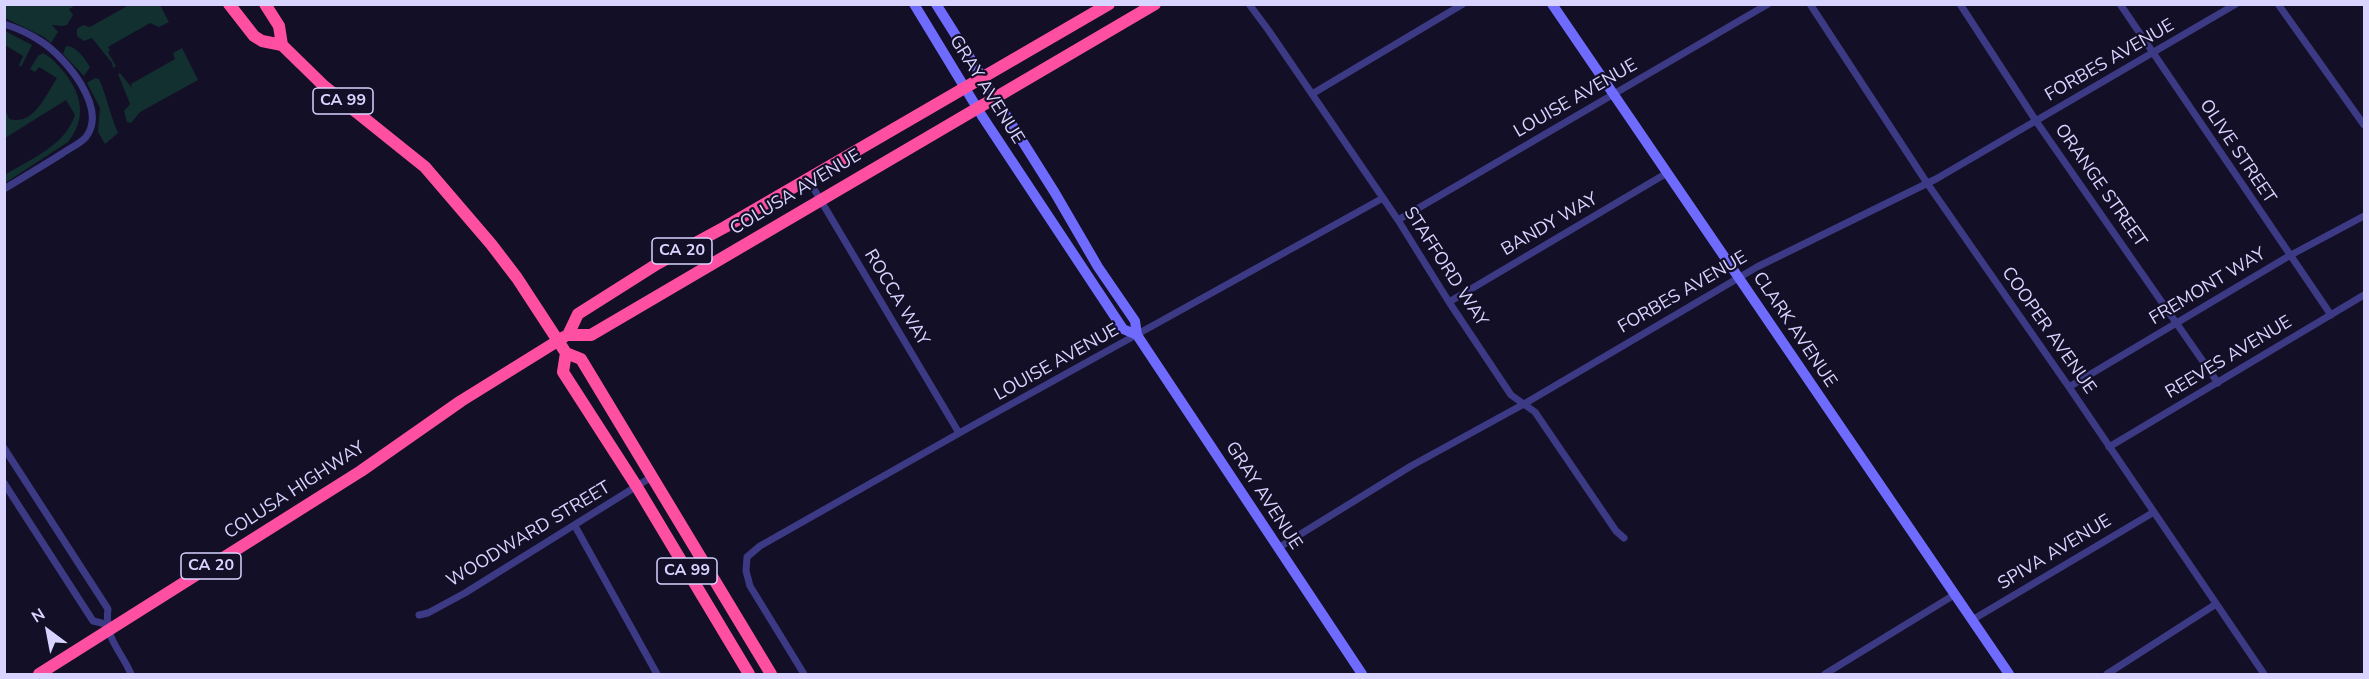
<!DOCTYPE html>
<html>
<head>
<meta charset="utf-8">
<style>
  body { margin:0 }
  #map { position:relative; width:2369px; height:679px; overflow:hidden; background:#130f26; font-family:"Nunito Sans",sans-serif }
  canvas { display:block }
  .frame { position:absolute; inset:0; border:6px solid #d9d4ff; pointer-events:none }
  .north { position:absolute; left:18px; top:601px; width:60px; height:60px; -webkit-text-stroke:4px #130f26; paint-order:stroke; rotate:328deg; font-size:16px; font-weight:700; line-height:24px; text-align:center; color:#d9d4ff }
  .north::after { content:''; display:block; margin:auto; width:21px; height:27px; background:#d9d4ff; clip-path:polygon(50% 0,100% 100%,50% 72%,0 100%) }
</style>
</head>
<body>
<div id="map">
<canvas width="2369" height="679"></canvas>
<div class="frame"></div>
<div class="north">N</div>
</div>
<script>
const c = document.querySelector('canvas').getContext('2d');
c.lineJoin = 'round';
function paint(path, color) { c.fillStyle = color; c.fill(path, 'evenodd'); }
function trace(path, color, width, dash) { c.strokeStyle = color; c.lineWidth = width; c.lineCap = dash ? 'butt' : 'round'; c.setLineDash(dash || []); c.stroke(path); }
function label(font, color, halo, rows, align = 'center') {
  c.font = font + ' "Nunito Sans",sans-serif'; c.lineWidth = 4.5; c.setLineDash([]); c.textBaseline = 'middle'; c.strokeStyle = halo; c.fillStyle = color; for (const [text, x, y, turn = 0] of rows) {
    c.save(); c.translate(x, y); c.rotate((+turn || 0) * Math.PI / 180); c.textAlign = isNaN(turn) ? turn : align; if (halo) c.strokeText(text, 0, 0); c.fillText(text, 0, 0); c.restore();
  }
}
paint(new Path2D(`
  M 5,4 L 76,4 L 76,5 L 69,9 L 73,15 L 67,25 L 62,26 L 52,25 L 58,32 L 51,43 L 44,37 L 5,18 Z
  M 129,5 L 160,5 L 169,22 L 159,27 L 150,23 L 108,47 L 110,50 L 108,52 L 116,66 L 113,68 L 112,63 L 92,38 L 84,41 L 77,36 L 77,29 L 83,25 L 90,27 Z
  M 5,31 L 32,45 L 21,67 L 19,65 L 23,56 L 5,45 Z
  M 66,46 C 77,46 85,59 90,67 L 84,76 L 63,54 Z
  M 182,48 L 198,80 L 140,112 L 131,123 L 127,122 L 124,111 L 130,104 L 118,74 L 120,73 L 132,88 L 131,84 L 175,59 L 173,53 Z
  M 43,53 C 52,58 58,65 64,72 C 82,95 87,118 68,142 L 5,183 L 5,175 C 30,159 65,146 75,115 L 66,100 L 5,138 L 5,109 L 9,119 C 34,126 45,96 57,78 L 39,67 L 35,72 L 30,69 L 38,56 Z
  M 95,78 L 99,79 C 107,97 110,115 118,133 L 105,144 L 98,132 L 100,108 L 87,83 Z`), '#12302f');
trace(new Path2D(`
  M 1249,4 L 1269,31 L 1398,220 L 1449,302 L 1511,395 L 1535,412 L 1616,531 L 1624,538
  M 1810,4 L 1927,183 L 2069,387 L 2264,674
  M 1960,4 L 2036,121 L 2218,383
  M 2120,4 L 2331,315
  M 2278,4 L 2364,125
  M 4,24 C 17,28 30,34 42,42 C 66,58 108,108 86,137 C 80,144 70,148 63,153 C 44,165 24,177 4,189
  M 1312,94 L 1463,4
  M 808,179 L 959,433
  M 1398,220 L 1768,4
  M 1449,302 L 1667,173
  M 2069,387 L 2289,256 L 2364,216
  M 2109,447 L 2364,295
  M 4,448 L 108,609 C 104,639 121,650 131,674
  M 4,483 L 93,621 L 106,624
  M 575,526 L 657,674
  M 1278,548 L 1411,466 L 1524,404 L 1757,267 L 1936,179 L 2236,4
  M 419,615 L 428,613 L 465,593 L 653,476
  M 1972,620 L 2154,512
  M 804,674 L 750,586 L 746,571 L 747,557 L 760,546 L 970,427 L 1383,198
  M 1825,674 L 1954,595
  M 2107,674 L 2216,604`), '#3d3a85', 7);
trace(new Path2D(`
  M 914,4 L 982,116 L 1123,329 L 1137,335
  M 936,4 L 1055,193 L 1098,267 L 1135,321 L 1137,335 L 1362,674
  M 1552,4 L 2009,674`), '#6f6bff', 10);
trace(new Path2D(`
  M 229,4 L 254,36 L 262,41 L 282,45 L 324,86 L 425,167 L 491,244 L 517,278 L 566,353 L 581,359 L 771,674
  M 265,4 L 279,26 L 282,45
  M 568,335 L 591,335 L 1155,4
  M 568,335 L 578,314 L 657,264 L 725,227 L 1109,4
  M 566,353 L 563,372 L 637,487 L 749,674
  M 39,674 L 361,471 L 461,401 L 564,337`), '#ff4fa3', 12);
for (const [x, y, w] of [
  [343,101,60],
  [682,251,60],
  [211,566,60],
  [687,571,60]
]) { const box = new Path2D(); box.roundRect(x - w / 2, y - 13, w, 26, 4.5); c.fillStyle = '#130f26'; c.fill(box); trace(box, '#d9d4ff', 1.5); }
label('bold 16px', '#d9d4ff', null, [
  ["CA 99",343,101],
  ["CA 20",682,251],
  ["CA 20",211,566],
  ["CA 99",687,571]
]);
label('18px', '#d9d4ff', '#130f26', [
  ["FORBES AVENUE",2110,61,-30],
  ["GRAY AVENUE",986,90,58],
  ["LOUISE AVENUE",1576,99,-30],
  ["OLIVE STREET",2237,152,56],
  ["ORANGE STREET",2100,186,55],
  ["COLUSA AVENUE",796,193,-31],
  ["BANDY WAY",1550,225,-30],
  ["STAFFORD WAY",1445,267,57],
  ["FREMONT WAY",2208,287,-31],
  ["FORBES AVENUE",1683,293,-30],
  ["ROCCA WAY",896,298,59],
  ["CLARK AVENUE",1794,330,56],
  ["COOPER AVENUE",2048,331,55],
  ["REEVES AVENUE",2229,358,-31],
  ["LOUISE AVENUE",1057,363,-29],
  ["COLUSA HIGHWAY",295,491,-33],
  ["GRAY AVENUE",1263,496,57],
  ["WOODWARD STREET",529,535,-31],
  ["SPIVA AVENUE",2055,553,-31]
]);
</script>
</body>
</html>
